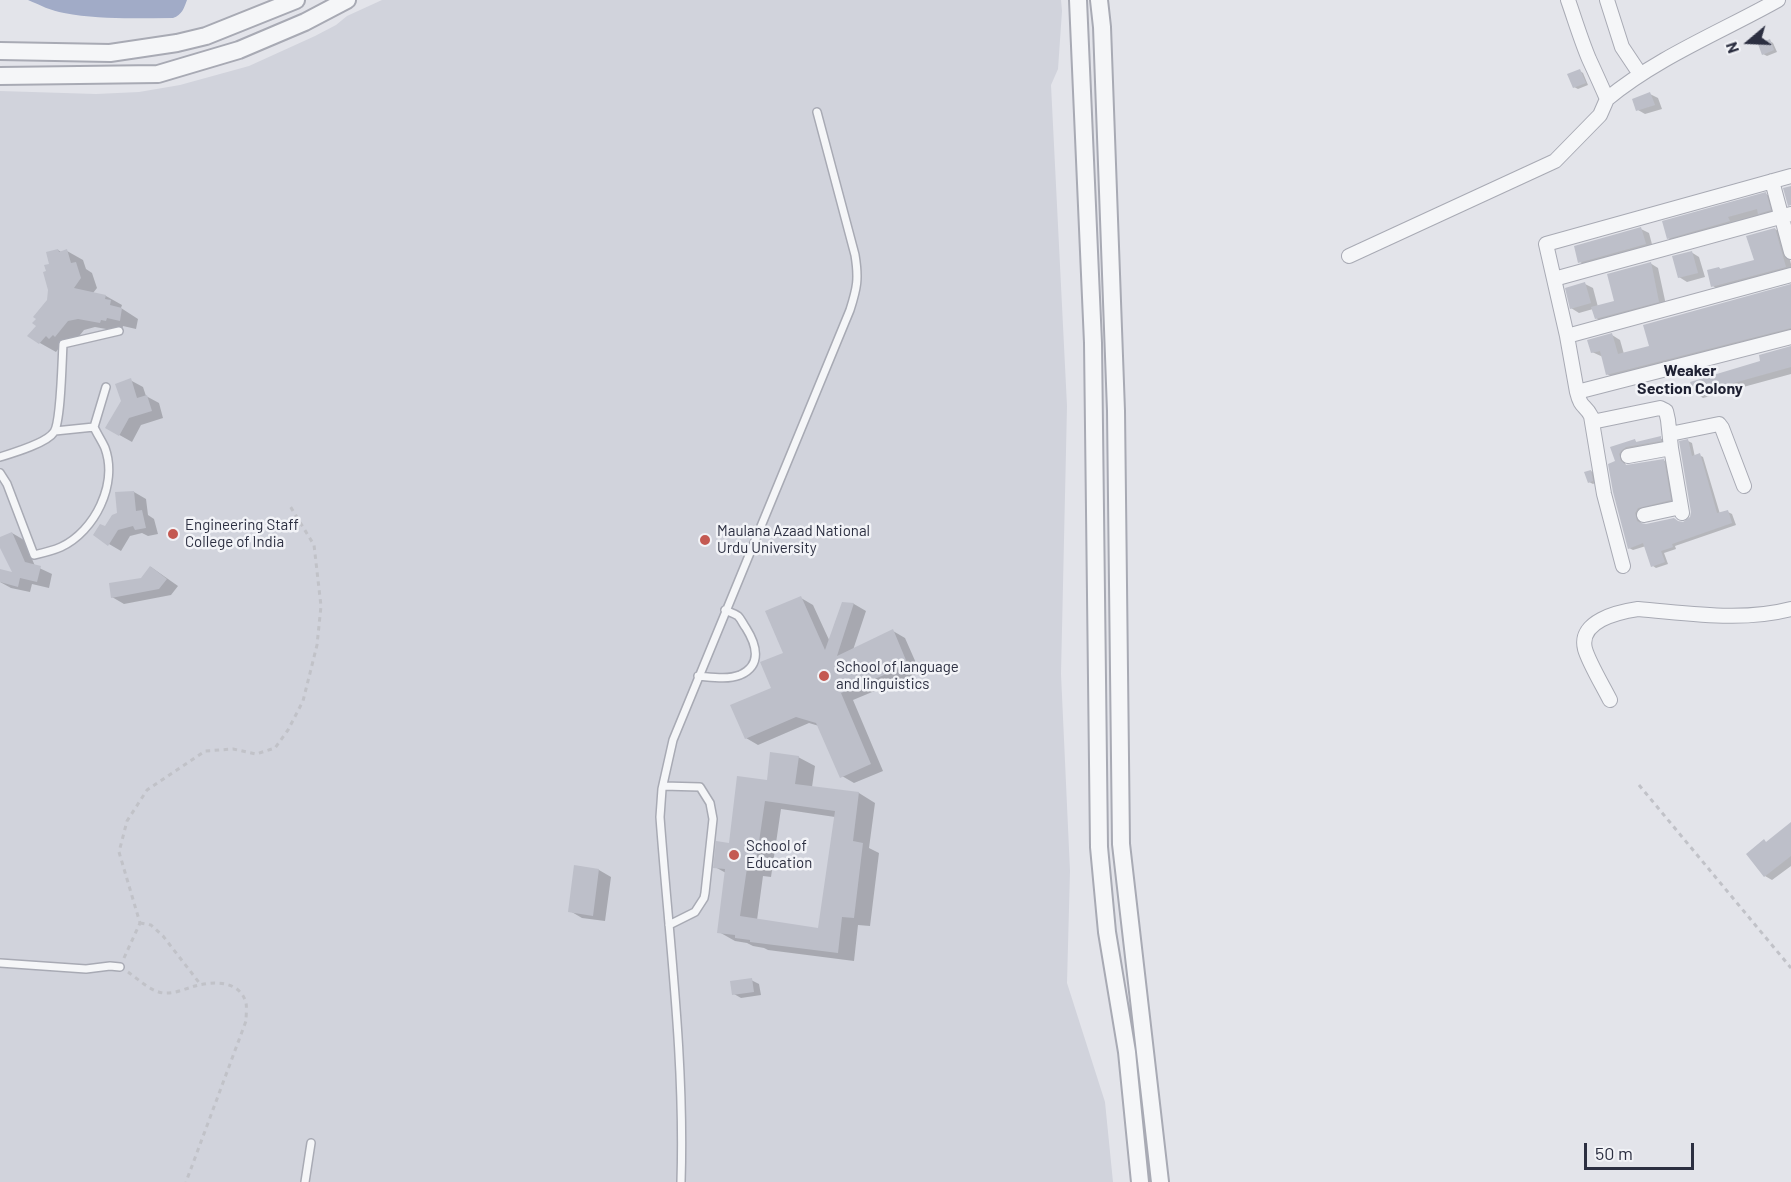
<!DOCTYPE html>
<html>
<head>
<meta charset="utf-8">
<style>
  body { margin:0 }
  #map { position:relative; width:1791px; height:1182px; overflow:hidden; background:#e3e4ea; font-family:Barlow,sans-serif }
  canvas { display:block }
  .north { position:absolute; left:1719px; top:12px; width:60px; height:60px; -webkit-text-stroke:4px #f2f3f7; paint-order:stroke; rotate:251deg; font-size:16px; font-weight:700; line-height:24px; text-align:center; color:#2c2f41 }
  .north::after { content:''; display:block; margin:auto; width:21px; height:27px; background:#2c2f41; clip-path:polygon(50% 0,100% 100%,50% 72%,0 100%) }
  .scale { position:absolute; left:1584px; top:1143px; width:110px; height:27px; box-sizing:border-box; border:3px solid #2c2f41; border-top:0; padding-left:8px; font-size:18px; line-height:21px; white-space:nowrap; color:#2c2f41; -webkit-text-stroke:4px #f2f3f7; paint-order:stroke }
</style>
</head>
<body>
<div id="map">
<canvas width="1791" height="1182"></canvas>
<div class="north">N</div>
<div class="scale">50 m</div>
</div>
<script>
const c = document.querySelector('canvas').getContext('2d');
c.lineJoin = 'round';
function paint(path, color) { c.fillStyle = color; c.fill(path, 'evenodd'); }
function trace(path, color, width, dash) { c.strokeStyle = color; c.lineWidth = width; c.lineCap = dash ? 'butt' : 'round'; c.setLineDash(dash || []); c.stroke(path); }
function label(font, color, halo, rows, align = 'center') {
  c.font = font + ' Barlow,sans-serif'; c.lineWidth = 5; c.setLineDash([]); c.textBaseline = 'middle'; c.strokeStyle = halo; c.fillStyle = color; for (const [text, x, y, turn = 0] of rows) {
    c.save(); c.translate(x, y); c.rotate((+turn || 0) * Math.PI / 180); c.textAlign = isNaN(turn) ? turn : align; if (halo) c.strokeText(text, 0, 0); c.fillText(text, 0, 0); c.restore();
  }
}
paint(new Path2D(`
  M 382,0 L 1061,0 L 1062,11 L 1058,69 L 1051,85 L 1067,406 L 1061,674 L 1070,871 L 1067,983 L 1105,1102 L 1113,1182 L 0,1182 L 0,91 L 96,94 L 139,92 L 180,85 L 249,66 L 315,36 L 336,25 L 347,16 Z`), '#d1d3dc');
paint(new Path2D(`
  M 28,0 L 187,0 C 184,8 182,15 173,18 C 136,18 100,20 64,13 C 51,11 40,5 28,0 Z`), '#a1abc7');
paint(new Path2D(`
  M 1770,41 L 1773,43 L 1777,52 L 1767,56 L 1763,54 Z
  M 1580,71 L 1583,73 L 1588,85 L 1578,89 L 1574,87 Z
  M 1650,94 L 1658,98 L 1662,109 L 1645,114 L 1638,110 Z
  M 1766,194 L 1775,199 L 1779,215 L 1769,218 L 1762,214 L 1737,222 L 1738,226 L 1677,243 L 1668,238 Z
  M 1641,229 L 1649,233 L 1653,248 L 1587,266 L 1580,262 Z
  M 1775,229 L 1783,234 L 1791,264 L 1791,272 L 1720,291 L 1713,286 L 1719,268 L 1722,270 L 1755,261 Z
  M 58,250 L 61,252 L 67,251 L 83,260 L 86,269 L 92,273 L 97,288 L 93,293 L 106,296 L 122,305 L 121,308 L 138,319 L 136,329 L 123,326 L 122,330 L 117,329 L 117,331 L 95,327 L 84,330 L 72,345 L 69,343 L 66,347 L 62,344 L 56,352 L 40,343 L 38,325 L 48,301 L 51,265 Z
  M 1691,252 L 1699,257 L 1705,277 L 1687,282 L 1679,277 Z
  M 1650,263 L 1658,268 L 1666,305 L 1603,322 L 1596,318 L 1593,309 L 1579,313 L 1571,308 L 1585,284 L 1593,288 L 1598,307 L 1616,302 Z
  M 1791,285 L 1791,334 L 1616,379 L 1607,374 L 1603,357 L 1592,352 L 1612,335 L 1620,340 L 1624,354 L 1651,347 Z
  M 1791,347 L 1791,374 L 1703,398 L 1695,393 Z
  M 130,380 L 143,387 L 146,396 L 159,403 L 163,418 L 141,425 L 132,442 L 107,428 L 122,401 Z
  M 1660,438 L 1664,440 L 1665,442 L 1623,456 L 1626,466 L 1663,460 L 1667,462 L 1674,502 L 1642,510 L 1638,519 L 1643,525 L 1683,523 L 1692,518 L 1688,441 L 1692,443 L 1695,457 L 1699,455 L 1703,457 L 1720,514 L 1728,512 L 1732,514 L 1736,525 L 1675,546 L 1676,549 L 1664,553 L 1668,564 L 1656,568 L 1653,566 L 1646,546 L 1633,550 L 1629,548 L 1617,462 L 1612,448 L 1635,441 L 1638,443 Z
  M 1591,471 L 1594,473 L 1595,483 L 1593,484 L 1589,482 Z
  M 134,492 L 146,499 L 148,515 L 154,519 L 158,534 L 148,536 L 142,533 L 130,536 L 121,551 L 109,544 L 106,528 Z
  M 12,533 L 24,540 L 35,566 L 52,574 L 49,588 L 32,584 L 30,592 L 11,588 L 0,582 L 0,574 L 15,574 L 0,545 L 0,538 Z
  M 151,567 L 178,586 L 171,595 L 124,604 L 112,597 L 142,579 Z
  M 801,598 L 813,605 L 830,642 L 843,603 L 854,604 L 866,611 L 853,650 L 893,631 L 905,638 L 920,672 L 853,700 L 883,771 L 854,783 L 842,776 L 819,726 L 809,723 L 758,745 L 746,738 L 773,689 Z
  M 798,757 L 815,766 L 812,787 L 859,793 L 875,803 L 869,848 L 879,853 L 870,926 L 858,925 L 854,961 L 768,950 L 764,948 L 753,946 L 747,943 L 735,941 L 719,932 L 726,873 L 715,867 L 731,844 L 768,782 ZM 781,809 L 835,817 L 819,930 L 757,920 L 763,876 L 771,877 Z
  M 1791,824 L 1791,866 L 1772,880 L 1765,876 L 1767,843 Z
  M 576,867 L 599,870 L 611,877 L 605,921 L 582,918 L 570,911 Z
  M 751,980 L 759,984 L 761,995 L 741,998 L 734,994 Z`), '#0003');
paint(new Path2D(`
  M 1770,39 L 1774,50 L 1762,55 L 1758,44 Z
  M 1580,69 L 1586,83 L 1573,88 L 1567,74 Z
  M 1650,92 L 1655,105 L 1636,111 L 1632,99 Z
  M 1791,186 L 1791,205 L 1788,206 L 1783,188 Z
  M 1766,192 L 1771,210 L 1758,214 L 1757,209 L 1728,217 L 1730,221 L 1667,239 L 1662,221 Z
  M 1641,227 L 1646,244 L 1578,263 L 1574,246 Z
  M 1775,228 L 1786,267 L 1711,287 L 1707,270 L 1719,267 L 1720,269 L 1754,260 L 1746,236 Z
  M 58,249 L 59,252 L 67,249 L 71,263 L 76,262 L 81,278 L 74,288 L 106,295 L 105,299 L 111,300 L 110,305 L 122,308 L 120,321 L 107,318 L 106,321 L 101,320 L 100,323 L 78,319 L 68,321 L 55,337 L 53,335 L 49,339 L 46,336 L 39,344 L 27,336 L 36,326 L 32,323 L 36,319 L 33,317 L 47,300 L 48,290 L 43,272 L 46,271 L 44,265 L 49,264 L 46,252 Z
  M 1692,251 L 1698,273 L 1678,278 L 1672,256 Z
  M 1651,262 L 1659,302 L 1595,319 L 1591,307 L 1614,301 L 1607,274 Z
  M 1585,282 L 1591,303 L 1570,309 L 1565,288 Z
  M 1791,284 L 1791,328 L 1606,375 L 1600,351 L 1591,353 L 1587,340 L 1612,333 L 1618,354 L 1649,346 L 1643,325 Z
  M 1791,346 L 1791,367 L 1694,394 L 1690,382 L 1760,361 L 1759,355 Z
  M 131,378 L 137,398 L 147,395 L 152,411 L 129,418 L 119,436 L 105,428 L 121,401 L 115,384 Z
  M 1661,436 L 1661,441 L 1626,447 L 1622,450 L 1619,454 L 1621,461 L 1626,465 L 1664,459 L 1671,500 L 1638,508 L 1635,513 L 1637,521 L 1641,523 L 1646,524 L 1674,518 L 1678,521 L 1683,522 L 1690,517 L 1691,512 L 1679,441 L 1688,439 L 1692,456 L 1700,453 L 1717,513 L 1728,510 L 1732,523 L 1672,544 L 1673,547 L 1661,551 L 1665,562 L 1651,567 L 1643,543 L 1628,549 L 1613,492 L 1608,464 L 1615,461 L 1610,447 L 1635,439 L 1636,442 Z
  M 1591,470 L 1593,481 L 1588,483 L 1584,472 Z
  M 134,491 L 136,511 L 142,510 L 146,528 L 135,530 L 133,526 L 118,530 L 108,546 L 93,535 L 100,524 L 105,526 L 112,515 L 117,513 L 115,492 Z
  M 12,532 L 25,562 L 41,566 L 37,582 L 20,578 L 18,587 L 0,582 L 0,569 L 12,572 L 0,548 L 0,537 Z
  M 150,566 L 167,579 L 159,589 L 111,598 L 109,583 L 141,578 Z
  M 801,596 L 825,650 L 842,602 L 854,603 L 837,656 L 893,629 L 908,665 L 841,693 L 871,764 L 840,778 L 816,723 L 796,717 L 745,739 L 730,705 L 771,688 L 760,662 L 783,653 L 765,611 Z
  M 770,752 L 799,756 L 795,784 L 859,792 L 853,841 L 863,843 L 854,918 L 842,917 L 838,953 L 750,942 L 750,940 L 735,938 L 735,935 L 717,933 L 725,869 L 713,868 L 716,841 L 729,843 L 737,776 L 767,780 ZM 765,801 L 835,811 L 818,928 L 740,916 L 747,868 L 755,869 Z
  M 1791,822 L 1791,856 L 1764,877 L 1746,854 L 1764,839 L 1766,842 Z
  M 574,865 L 599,869 L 593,916 L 568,912 Z
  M 752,978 L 754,992 L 732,995 L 730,981 Z`), '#bdbfc9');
const service = new Path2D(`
  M 55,431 L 94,427
  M 0,457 C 13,453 47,443 54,432 C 61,422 62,359 63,344 L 119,331
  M 0,473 L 7,484 L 34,555 C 43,553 52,551 61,547 C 95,531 118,484 105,448 C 102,441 97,434 94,427 L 106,387
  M 698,676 C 711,677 727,680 740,675 C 763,665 756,644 746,628 C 743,624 741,619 738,616 C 734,613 729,612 725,610
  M 663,786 L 700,787 L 710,803 L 713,819 L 705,893 L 704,898 L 695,912 L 669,925
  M 0,963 L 86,969 L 110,966 L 120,967
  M 305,1182 L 311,1143
  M 681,1182 C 685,1060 669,939 660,817 L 662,789 L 673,740 L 850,310 C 857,288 859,279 855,255 L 817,112`);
const minor = new Path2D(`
  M 1568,0 C 1575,20 1581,40 1589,59 C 1595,72 1601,85 1607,99 C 1658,57 1721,32 1778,0
  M 1607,0 L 1622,47 L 1640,74
  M 1791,176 L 1546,244 L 1567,336 L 1577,392 L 1791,337
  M 1772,181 L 1791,252
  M 1349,256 L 1555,161 L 1600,115 L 1607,99
  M 1554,279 L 1791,214
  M 1567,336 L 1791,275
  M 1577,392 C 1581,409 1585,404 1591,416 L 1604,494 L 1623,566
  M 1592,422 L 1660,408 L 1666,411 L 1668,420 L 1671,448 L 1682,513
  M 1670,434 L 1719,424 L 1722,428 L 1744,486
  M 1628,456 L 1671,448
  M 1644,515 L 1681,507
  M 1610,700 C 1603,686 1589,663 1585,649 C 1578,621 1618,612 1638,609 C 1688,613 1742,622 1791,609`);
const tertiary = new Path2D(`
  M 1078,0 L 1093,343 L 1099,847 L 1107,932 L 1127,1052 L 1140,1182
  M 1099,0 L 1102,27 L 1116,411 L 1121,844 L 1160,1182
  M 0,51 L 110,53 L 177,43 L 206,36 L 296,0
  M 0,76 L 158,74 L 239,50 L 305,22 L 347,0`);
trace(service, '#a8aab4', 10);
trace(minor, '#a8aab4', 16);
trace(tertiary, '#a8aab4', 20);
trace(new Path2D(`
  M 1639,785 L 1791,968
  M 140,923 L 151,925 L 163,936 L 201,985
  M 124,958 L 140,923 L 119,852 L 127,821 L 147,790 L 205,751 L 233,749 L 256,754 L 275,748 L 288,730 L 303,701 L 317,645 L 321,606 L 314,545 L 290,506
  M 128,972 C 138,979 150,991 163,993 C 174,994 185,989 195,986 C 213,981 240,980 246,1003 C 247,1008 246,1016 246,1021 L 186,1182`), '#c1c2c8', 3, [4.5, 4.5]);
trace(service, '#f5f6f8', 7);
trace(minor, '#f5f6f8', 14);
trace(tertiary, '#f5f6f8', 16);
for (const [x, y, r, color] of [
  [173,534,6,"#c45952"],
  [705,540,6,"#c45952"],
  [824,676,6,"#c45952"],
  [734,855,6,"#c45952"]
]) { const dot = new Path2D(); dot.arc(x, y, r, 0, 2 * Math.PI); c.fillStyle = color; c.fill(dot); trace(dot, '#f2f3f7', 2); }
label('15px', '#2c2f41', '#f2f3f7', [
  ["Engineering Staff",185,525],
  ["College of India",185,542],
  ["Maulana Azaad National",717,531],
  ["Urdu University",717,548],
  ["School of language",836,667],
  ["and linguistics",836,684],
  ["School of",746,846],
  ["Education",746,863]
], 'left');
label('bold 16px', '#1e2032', '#f2f3f7', [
  ["Weaker",1690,371],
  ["Section Colony",1690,389]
]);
</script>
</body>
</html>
